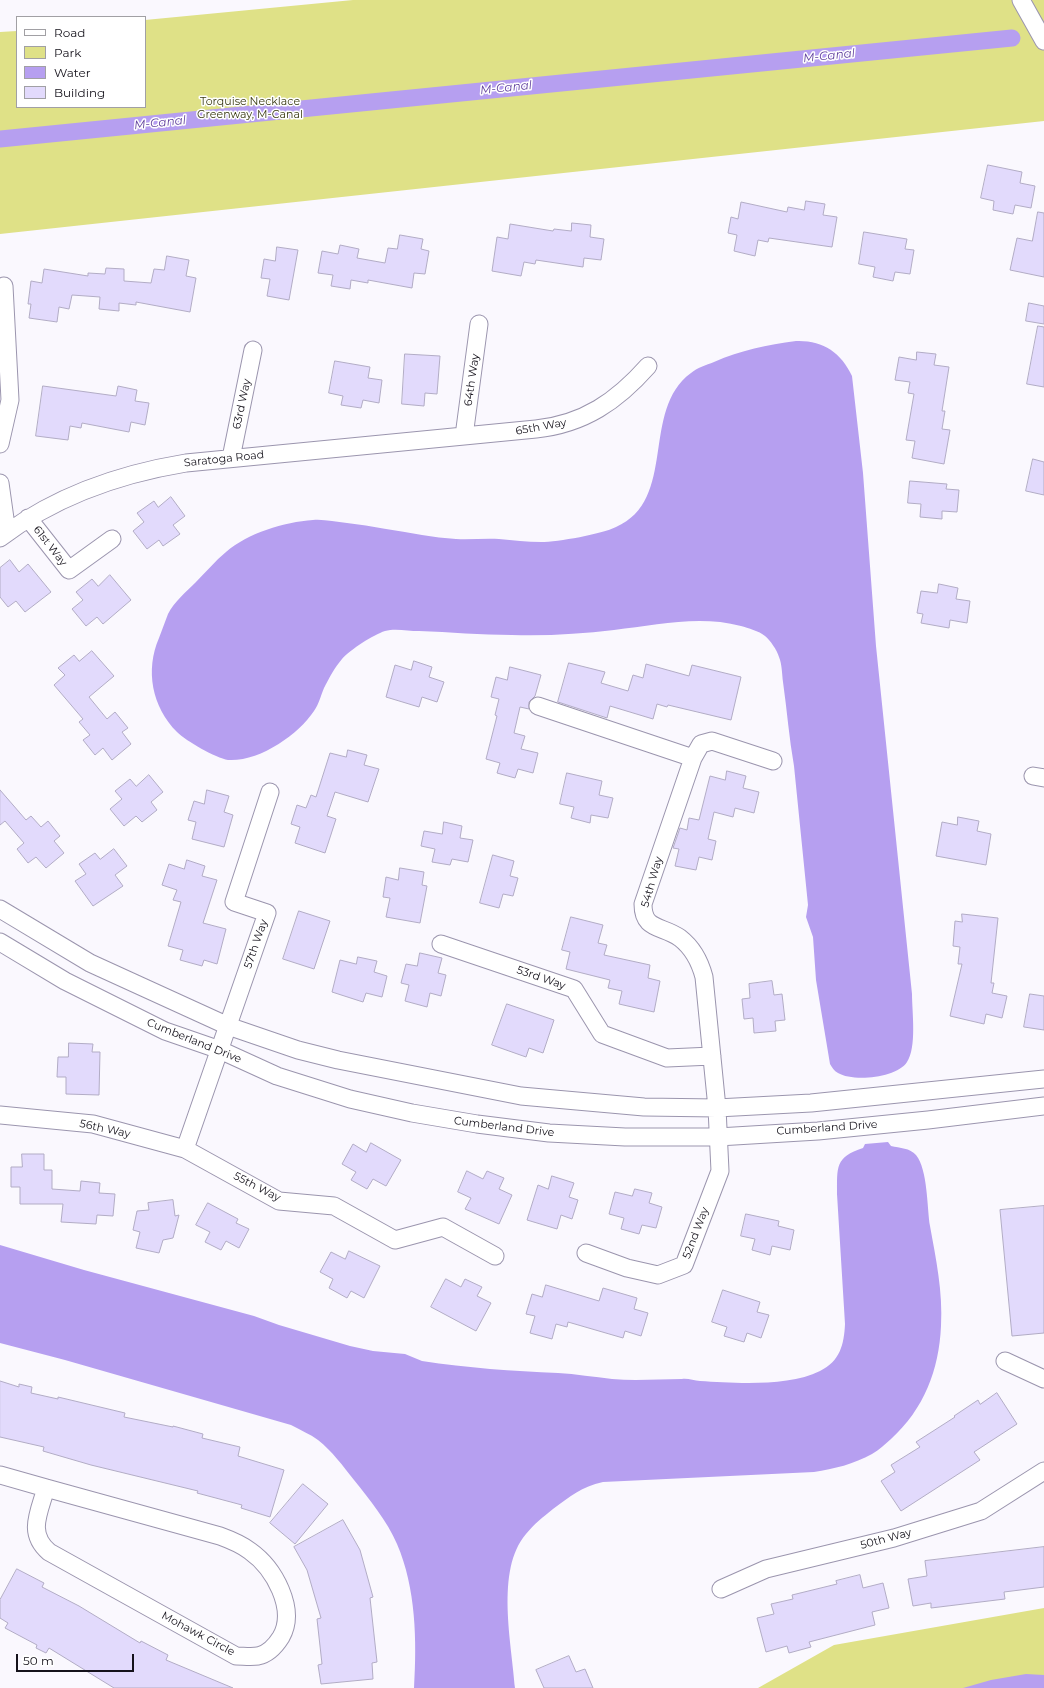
<!DOCTYPE html>
<html>
<head>
<meta charset="utf-8">
<style>
  body { margin:0 }
  #map { position:relative; width:1044px; height:1688px; overflow:hidden; background:#faf8fe; font-family:Montserrat,sans-serif }
  canvas { display:block }
  .legend { position:absolute; left:16px; top:16px; width:130px; height:92px; box-sizing:border-box; background:#fff; border:1px solid #a1a0a4; margin:0; padding:5px 7px; list-style:none; font-size:12px; color:#15121b }
  .legend li { display:flex; align-items:center; gap:8px; height:20px }
  .legend b { width:20px; border:1px solid #a1a0a4 }
  .scale { position:absolute; left:16px; top:1654px; width:118px; height:18px; box-sizing:border-box; border:2px solid #15121b; border-top:0; padding-left:5px; font-size:12px; line-height:14px; white-space:nowrap; color:#15121b; -webkit-text-stroke:3px #fff; paint-order:stroke }
</style>
</head>
<body>
<div id="map">
<canvas width="1044" height="1688"></canvas>
<ul class="legend">
<li><b style="height:5px;background:#fff"></b>Road</li>
<li><b style="height:11px;background:#dfe187"></b>Park</li>
<li><b style="height:11px;background:#b69ff0"></b>Water</li>
<li><b style="height:11px;background:#e2dafc"></b>Building</li>
</ul>
<div class="scale">50 m</div>
</div>
<script>
const c = document.querySelector('canvas').getContext('2d');
c.lineJoin = 'round';
function paint(path, color) { c.fillStyle = color; c.fill(path, 'evenodd'); }
function trace(path, color, width, dash) { c.strokeStyle = color; c.lineWidth = width; c.lineCap = dash ? 'butt' : 'round'; c.setLineDash(dash || []); c.stroke(path); }
function label(font, color, halo, rows, align = 'center') {
  c.font = font + ' Montserrat,sans-serif'; c.lineWidth = 3; c.setLineDash([]); c.textBaseline = 'middle'; c.strokeStyle = halo; c.fillStyle = color; for (const [text, x, y, turn = 0] of rows) {
    c.save(); c.translate(x, y); c.rotate((+turn || 0) * Math.PI / 180); c.textAlign = isNaN(turn) ? turn : align; if (halo) c.strokeText(text, 0, 0); c.fillText(text, 0, 0); c.restore();
  }
}
paint(new Path2D(`
  M 353,0 L 1044,0 L 1044,121 L 0,234 L 0,32 L 17,31 L 17,107 L 145,107 L 145,20 Z
  M 1044,1608 L 1044,1688 L 758,1688 L 834,1645 Z`), '#dfe187');
paint(new Path2D(`
  M 796,341 C 822,340 841,352 852,376 L 863,473 L 876,646 L 912,994 C 912,1012 917,1047 907,1062 C 897,1078 853,1082 838,1073 C 834,1071 832,1067 830,1064 L 816,980 L 813,937 L 806,917 L 808,905 L 794,766 C 789,738 787,710 783,682 C 782,674 782,664 779,657 C 777,650 770,640 765,636 C 759,631 748,628 741,626 C 699,615 657,625 614,630 C 581,634 547,636 512,635 C 481,635 450,632 419,631 C 408,631 395,628 385,631 C 373,635 351,649 342,659 C 335,667 329,678 324,688 C 321,695 319,704 314,711 C 298,735 259,762 228,760 C 216,758 186,741 177,732 C 152,707 145,670 159,638 C 162,630 165,622 168,614 C 174,602 186,592 196,582 C 206,572 215,561 226,552 C 248,533 284,522 313,520 C 324,519 335,522 347,523 C 372,526 397,531 422,535 C 433,537 445,538 456,539 C 470,540 485,538 499,539 C 513,540 527,542 541,542 C 558,542 602,534 616,527 C 678,500 640,410 691,373 C 697,368 706,365 714,362 C 741,350 767,345 796,341 Z
  M 888,1142 L 891,1146 C 900,1148 910,1148 916,1155 C 928,1170 927,1208 930,1226 C 936,1259 943,1292 941,1326 C 939,1370 924,1409 891,1439 C 885,1444 879,1450 872,1454 C 854,1464 834,1469 814,1472 L 603,1482 C 581,1487 571,1496 553,1509 C 543,1517 534,1524 526,1534 C 495,1570 512,1644 515,1688 L 414,1688 C 417,1641 416,1588 397,1544 C 387,1521 370,1500 354,1480 C 343,1466 332,1451 318,1440 C 310,1434 300,1430 291,1425 L 65,1360 L 0,1343 L 0,1245 L 84,1270 L 254,1316 L 279,1325 L 350,1346 L 373,1351 L 405,1354 L 422,1361 C 467,1368 513,1371 558,1373 C 576,1374 594,1377 612,1379 C 636,1381 659,1379 682,1379 C 688,1378 694,1381 700,1381 C 734,1383 788,1387 820,1371 C 840,1361 844,1345 845,1324 L 837,1194 C 837,1167 835,1157 863,1148 L 865,1144 Z
  M 1026,1674 L 1044,1675 L 1044,1688 L 963,1688 L 991,1680 Z`), '#b69ff0');
trace(new Path2D(`
  M 0,139 L 1012,38`), '#b69ff0', 17);
const building = new Path2D(`
  M 988,165 L 1022,172 L 1020,183 L 1035,186 L 1031,208 L 1015,205 L 1013,214 L 993,210 L 994,201 L 981,198 Z
  M 806,201 L 825,204 L 823,215 L 837,217 L 832,247 L 769,238 L 768,242 L 758,240 L 755,256 L 734,251 L 737,235 L 728,233 L 731,217 L 738,219 L 741,202 L 787,212 L 788,207 L 804,210 Z
  M 1038,212 L 1044,213 L 1044,277 L 1010,270 L 1017,238 L 1032,241 Z
  M 572,223 L 591,225 L 590,237 L 604,239 L 601,260 L 584,258 L 583,267 L 536,260 L 535,264 L 524,262 L 521,276 L 492,271 L 497,237 L 508,239 L 510,224 L 553,231 L 554,229 L 571,231 Z
  M 864,232 L 907,239 L 905,249 L 914,250 L 910,274 L 895,272 L 893,281 L 873,277 L 875,267 L 859,264 Z
  M 400,235 L 423,239 L 421,249 L 429,251 L 425,274 L 414,273 L 412,288 L 368,280 L 368,283 L 351,280 L 350,289 L 331,286 L 333,275 L 318,273 L 322,251 L 338,254 L 340,245 L 359,249 L 357,258 L 385,263 L 388,248 L 397,249 Z
  M 277,247 L 298,250 L 289,300 L 267,296 L 270,279 L 261,278 L 264,259 L 275,261 Z
  M 167,256 L 189,260 L 186,276 L 196,278 L 190,312 L 136,302 L 136,305 L 119,303 L 119,311 L 99,309 L 100,297 L 72,295 L 69,309 L 59,307 L 57,322 L 29,318 L 31,304 L 28,304 L 31,281 L 42,283 L 44,269 L 88,276 L 88,273 L 105,274 L 106,268 L 124,269 L 124,281 L 151,283 L 154,269 L 164,270 Z
  M 1029,303 L 1044,306 L 1044,324 L 1026,321 Z
  M 1038,326 L 1044,327 L 1044,387 L 1027,384 Z
  M 917,352 L 936,354 L 934,365 L 949,367 L 942,411 L 945,411 L 942,429 L 950,430 L 944,464 L 912,458 L 915,441 L 906,440 L 914,394 L 908,393 L 910,382 L 895,380 L 899,357 L 916,360 Z
  M 405,354 L 440,356 L 437,394 L 425,393 L 424,406 L 402,404 Z
  M 335,361 L 370,367 L 368,378 L 382,380 L 379,403 L 363,400 L 361,408 L 341,405 L 343,396 L 329,393 Z
  M 43,386 L 116,396 L 118,386 L 137,390 L 135,401 L 149,403 L 145,425 L 131,422 L 129,432 L 82,423 L 81,428 L 70,426 L 68,440 L 36,436 Z
  M 1033,459 L 1044,462 L 1044,495 L 1026,491 Z
  M 910,481 L 947,484 L 946,489 L 959,490 L 957,512 L 942,511 L 942,519 L 920,517 L 921,504 L 908,503 Z
  M 171,497 L 185,516 L 173,525 L 180,534 L 163,546 L 159,540 L 147,549 L 133,531 L 144,522 L 137,513 L 154,501 L 158,507 Z
  M 10,560 L 19,572 L 28,564 L 51,592 L 25,612 L 16,601 L 8,607 L 0,597 L 0,568 Z
  M 110,575 L 131,600 L 103,624 L 97,617 L 86,626 L 72,609 L 83,600 L 76,592 L 92,579 L 98,586 Z
  M 939,584 L 958,588 L 956,599 L 970,601 L 967,623 L 950,620 L 949,628 L 921,623 L 923,614 L 917,613 L 921,591 L 937,593 Z
  M 92,651 L 114,676 L 89,697 L 107,719 L 115,712 L 128,728 L 122,732 L 131,744 L 112,760 L 103,748 L 95,755 L 83,740 L 90,735 L 79,722 L 83,719 L 54,685 L 65,675 L 58,668 L 74,655 L 79,661 Z
  M 414,661 L 432,667 L 429,677 L 444,682 L 437,702 L 422,697 L 419,707 L 386,697 L 395,665 L 411,670 Z
  M 569,663 L 605,672 L 601,683 L 628,691 L 633,675 L 643,678 L 646,664 L 689,676 L 692,665 L 741,677 L 731,720 L 668,705 L 667,707 L 657,704 L 653,719 L 610,706 L 607,718 L 558,702 Z
  M 510,667 L 541,675 L 535,696 L 529,702 L 529,709 L 520,707 L 514,733 L 525,736 L 521,749 L 538,753 L 533,773 L 518,769 L 515,778 L 497,773 L 500,763 L 486,759 L 497,716 L 495,715 L 499,699 L 491,697 L 496,677 L 507,680 Z
  M 348,750 L 367,755 L 364,765 L 379,769 L 368,802 L 335,792 L 327,816 L 336,819 L 325,853 L 295,843 L 300,827 L 291,824 L 297,805 L 306,808 L 311,795 L 316,797 L 330,753 L 346,757 Z
  M 727,771 L 746,776 L 743,788 L 759,792 L 754,813 L 735,808 L 733,817 L 714,812 L 708,839 L 716,841 L 712,860 L 699,857 L 696,870 L 675,866 L 679,849 L 673,848 L 680,828 L 687,830 L 689,818 L 699,820 L 710,776 L 725,780 Z
  M 567,773 L 602,781 L 599,795 L 613,798 L 608,818 L 591,815 L 590,823 L 571,818 L 574,807 L 560,804 Z
  M 149,775 L 163,792 L 151,802 L 157,810 L 142,822 L 136,816 L 124,826 L 110,809 L 122,799 L 115,791 L 130,779 L 136,786 Z
  M 0,790 L 26,820 L 31,816 L 41,827 L 48,821 L 60,836 L 54,841 L 64,853 L 46,868 L 36,857 L 28,863 L 17,849 L 24,843 L 5,821 L 0,825 Z
  M 207,790 L 229,796 L 224,812 L 233,815 L 224,847 L 192,839 L 196,822 L 188,820 L 194,801 L 204,804 Z
  M 958,817 L 979,821 L 977,831 L 991,834 L 986,865 L 936,856 L 942,822 L 957,825 Z
  M 444,822 L 462,826 L 460,838 L 473,840 L 468,862 L 452,859 L 450,865 L 432,862 L 435,849 L 421,846 L 424,831 L 442,834 Z
  M 114,849 L 127,866 L 115,875 L 123,886 L 93,906 L 75,881 L 86,874 L 79,864 L 95,853 L 100,859 Z
  M 493,855 L 514,861 L 510,876 L 518,878 L 513,896 L 503,894 L 499,908 L 480,903 Z
  M 187,860 L 205,866 L 202,876 L 217,880 L 203,923 L 226,929 L 217,964 L 204,960 L 202,966 L 180,960 L 183,950 L 168,946 L 181,902 L 173,900 L 177,890 L 162,885 L 169,864 L 184,869 Z
  M 400,868 L 424,872 L 422,885 L 427,886 L 420,923 L 386,917 L 390,898 L 383,897 L 386,877 L 398,880 Z
  M 299,911 L 330,921 L 314,969 L 283,959 Z
  M 962,914 L 998,918 L 991,983 L 994,983 L 992,993 L 1007,996 L 1002,1018 L 986,1014 L 984,1024 L 950,1016 L 962,964 L 958,964 L 960,947 L 953,946 L 955,921 L 962,922 Z
  M 571,917 L 603,925 L 598,943 L 607,945 L 604,955 L 650,965 L 648,978 L 660,981 L 654,1012 L 619,1004 L 622,991 L 608,988 L 610,980 L 566,969 L 570,952 L 562,950 Z
  M 420,953 L 442,958 L 438,973 L 446,975 L 441,996 L 430,993 L 427,1007 L 405,1001 L 409,985 L 401,983 L 406,964 L 417,966 Z
  M 358,957 L 377,961 L 374,972 L 387,976 L 382,997 L 366,993 L 363,1002 L 332,992 L 340,960 L 356,964 Z
  M 772,981 L 774,995 L 782,994 L 785,1020 L 775,1021 L 776,1031 L 754,1033 L 753,1018 L 744,1019 L 742,999 L 750,998 L 749,984 Z
  M 1030,994 L 1044,996 L 1044,1030 L 1024,1027 Z
  M 507,1004 L 554,1020 L 543,1053 L 529,1048 L 526,1057 L 492,1045 Z
  M 69,1043 L 93,1044 L 92,1052 L 100,1052 L 99,1095 L 66,1094 L 66,1077 L 57,1077 L 58,1057 L 68,1057 Z
  M 371,1143 L 401,1160 L 386,1186 L 373,1179 L 367,1189 L 351,1180 L 356,1172 L 342,1164 L 353,1144 L 366,1152 Z
  M 22,1154 L 44,1154 L 44,1170 L 52,1170 L 52,1189 L 80,1191 L 81,1181 L 100,1183 L 99,1193 L 115,1194 L 113,1216 L 97,1215 L 96,1224 L 61,1222 L 63,1204 L 20,1204 L 20,1187 L 11,1187 L 11,1167 L 22,1167 Z
  M 467,1171 L 483,1179 L 487,1171 L 504,1178 L 499,1189 L 512,1195 L 499,1224 L 465,1209 L 471,1198 L 458,1192 Z
  M 552,1176 L 574,1183 L 569,1197 L 578,1200 L 572,1219 L 561,1215 L 557,1229 L 527,1220 L 538,1185 L 548,1189 Z
  M 635,1189 L 652,1193 L 649,1203 L 662,1207 L 656,1228 L 642,1225 L 639,1234 L 621,1229 L 624,1218 L 609,1214 L 615,1192 L 632,1196 Z
  M 173,1200 L 175,1216 L 179,1215 L 173,1238 L 163,1240 L 159,1253 L 136,1248 L 140,1232 L 133,1230 L 137,1211 L 149,1210 L 148,1203 Z
  M 208,1203 L 238,1219 L 236,1223 L 249,1229 L 239,1248 L 226,1241 L 221,1250 L 205,1242 L 210,1232 L 196,1225 Z
  M 1044,1206 L 1044,1333 L 1012,1336 L 1000,1210 Z
  M 746,1214 L 779,1221 L 778,1226 L 794,1230 L 790,1250 L 772,1246 L 770,1255 L 752,1250 L 755,1239 L 741,1236 Z
  M 349,1251 L 380,1266 L 364,1298 L 351,1291 L 347,1298 L 329,1288 L 333,1279 L 320,1272 L 331,1252 L 345,1259 Z
  M 446,1279 L 461,1287 L 465,1279 L 482,1287 L 477,1296 L 491,1303 L 476,1331 L 431,1307 Z
  M 546,1285 L 599,1301 L 603,1288 L 637,1298 L 634,1309 L 648,1313 L 641,1336 L 625,1331 L 623,1338 L 568,1322 L 567,1327 L 556,1324 L 552,1339 L 530,1333 L 535,1316 L 526,1314 L 532,1294 L 542,1297 Z
  M 723,1290 L 760,1302 L 757,1312 L 769,1315 L 761,1338 L 747,1333 L 744,1342 L 724,1336 L 727,1327 L 712,1322 Z
  M 0,1381 L 19,1387 L 19,1384 L 32,1387 L 31,1393 L 58,1399 L 58,1397 L 125,1413 L 124,1417 L 173,1427 L 173,1426 L 203,1434 L 202,1438 L 240,1447 L 238,1456 L 284,1470 L 270,1517 L 241,1508 L 242,1505 L 197,1493 L 198,1491 L 91,1465 L 43,1451 L 44,1447 L 0,1437 Z
  M 997,1393 L 1017,1424 L 974,1452 L 980,1460 L 901,1511 L 881,1481 L 895,1472 L 891,1465 L 920,1447 L 916,1442 L 955,1417 L 954,1416 L 978,1400 L 980,1404 Z
  M 303,1484 L 328,1504 L 295,1544 L 270,1523 Z
  M 343,1520 L 360,1550 L 373,1597 L 370,1598 L 377,1662 L 372,1663 L 373,1679 L 321,1684 L 318,1665 L 322,1664 L 317,1619 L 321,1618 L 307,1570 L 294,1547 Z
  M 1044,1547 L 1044,1587 L 1004,1592 L 1005,1599 L 931,1608 L 931,1603 L 913,1606 L 908,1579 L 927,1576 L 925,1561 Z
  M 17,1569 L 44,1583 L 42,1587 L 79,1606 L 140,1643 L 141,1641 L 168,1655 L 166,1660 L 233,1688 L 114,1688 L 49,1648 L 46,1653 L 36,1648 L 37,1645 L 5,1628 L 8,1623 L 0,1618 L 0,1600 Z
  M 860,1575 L 863,1588 L 883,1583 L 889,1608 L 872,1612 L 875,1625 L 809,1642 L 811,1647 L 789,1653 L 787,1646 L 766,1652 L 757,1618 L 774,1614 L 771,1604 L 793,1599 L 792,1595 L 837,1584 L 836,1581 Z
  M 569,1656 L 576,1672 L 585,1669 L 593,1688 L 544,1688 L 536,1670 Z`);
paint(building, '#e2dafc');
trace(building, '#b2acc5', 1);
const minor = new Path2D(`
  M 1021,0 L 1044,41
  M 464,436 L 479,324
  M 0,444 L 10,400 L 4,286
  M 231,458 L 253,350
  M 0,483 L 7,533
  M 28,518 L 69,570 L 112,539
  M 0,538 C 55,496 119,474 186,463 L 536,429 C 584,424 617,401 648,366
  M 538,706 L 693,758
  M 1033,776 L 1044,778
  M 0,909 L 90,963 L 228,1026 L 298,1050 L 338,1060 L 521,1096 L 644,1107 L 717,1108 L 811,1103 L 1044,1079
  M 0,942 L 65,981 L 165,1031 L 220,1050 L 277,1076 L 350,1099 L 412,1113 L 477,1124 L 549,1133 L 625,1137 L 718,1137 L 818,1131 L 928,1120 L 1044,1106
  M 441,944 L 574,989 L 602,1034 L 667,1058 L 712,1056
  M 0,1115 L 93,1124 L 185,1149 L 279,1201 L 334,1206 L 395,1240 L 443,1227 L 495,1256
  M 185,1149 L 267,913 L 234,902 L 270,792
  M 586,1253 L 627,1268 L 658,1275 L 684,1265 L 720,1171 L 717,1108 L 704,977 C 700,962 693,948 680,938 C 662,925 643,931 643,904 L 693,758 L 701,744 L 712,741 L 773,761
  M 1005,1361 L 1044,1379
  M 0,1475 L 46,1488
  M 46,1488 L 220,1536 C 231,1540 241,1544 250,1551 C 274,1568 297,1609 281,1637 C 276,1645 268,1654 258,1656 C 251,1657 243,1656 236,1656 L 49,1552 C 27,1533 39,1513 46,1488 Z
  M 721,1589 L 766,1569 L 894,1538 L 981,1511 L 1044,1471`);
trace(minor, '#9b95ae', 19);
trace(minor, '#fff', 17);
label('11px', '#383911', '#fff', [
  ["Torquise Necklace",250,102],
  ["Greenway, M-Canal",250,115]
]);
label('11px', '#15121b', '#fff', [
  ["64th Way",472,380,-82],
  ["63rd Way",242,404,-78],
  ["65th Way",541,427,-10],
  ["Saratoga Road",224,459,-6],
  ["61st Way",50,546,52],
  ["54th Way",652,882,-74],
  ["57th Way",256,944,-71],
  ["53rd Way",541,978,19],
  ["Cumberland Drive",194,1041,22],
  ["Cumberland Drive",504,1127,7],
  ["Cumberland Drive",827,1128,-4],
  ["56th Way",105,1129,12],
  ["55th Way",257,1187,27],
  ["52nd Way",696,1233,-69],
  ["50th Way",886,1539,-15],
  ["Mohawk Circle",198,1634,28]
]);
label('italic 12px', '#61409d', '#fff', [
  ["M-Canal",829,56,-6],
  ["M-Canal",506,88,-6],
  ["M-Canal",160,123,-6]
]);
</script>
</body>
</html>
